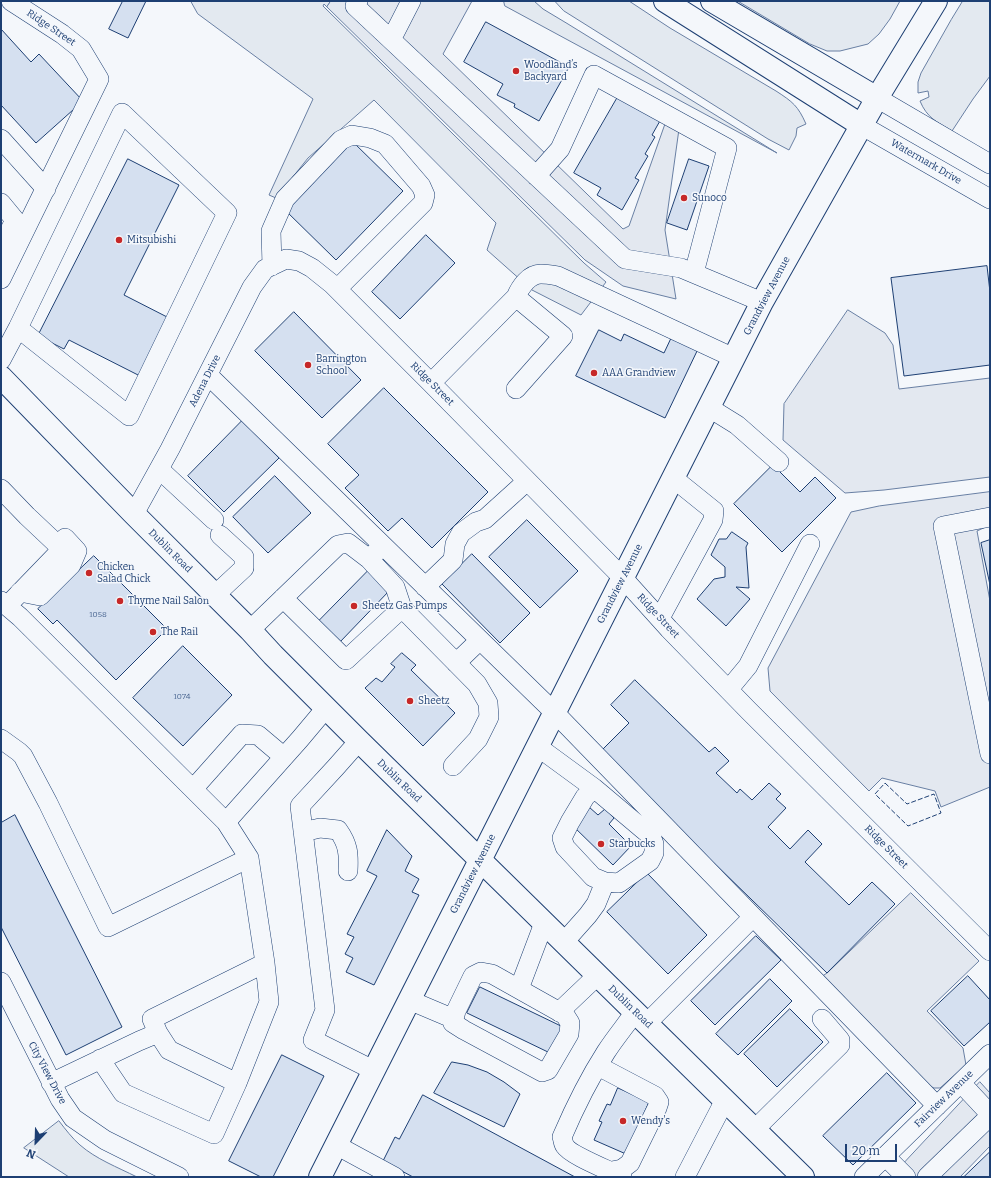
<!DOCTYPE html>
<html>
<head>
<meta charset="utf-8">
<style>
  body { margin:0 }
  #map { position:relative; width:991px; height:1178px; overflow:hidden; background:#f4f7fb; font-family:Bitter,serif }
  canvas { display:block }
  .frame { position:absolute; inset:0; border:2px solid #1d3f73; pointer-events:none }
  .north { position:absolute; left:16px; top:1122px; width:40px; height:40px; -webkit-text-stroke:3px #f4f7fb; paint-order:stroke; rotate:203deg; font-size:11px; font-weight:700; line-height:16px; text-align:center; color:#1d3f73 }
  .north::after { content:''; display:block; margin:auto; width:14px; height:18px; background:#1d3f73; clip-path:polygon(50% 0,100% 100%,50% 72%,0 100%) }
  .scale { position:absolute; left:845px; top:1144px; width:52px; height:18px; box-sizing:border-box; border:2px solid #1d3f73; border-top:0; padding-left:5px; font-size:12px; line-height:14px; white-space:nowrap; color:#1d3f73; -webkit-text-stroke:3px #f4f7fb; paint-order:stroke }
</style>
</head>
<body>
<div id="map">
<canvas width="991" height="1178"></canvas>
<div class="frame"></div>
<div class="north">N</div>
<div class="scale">20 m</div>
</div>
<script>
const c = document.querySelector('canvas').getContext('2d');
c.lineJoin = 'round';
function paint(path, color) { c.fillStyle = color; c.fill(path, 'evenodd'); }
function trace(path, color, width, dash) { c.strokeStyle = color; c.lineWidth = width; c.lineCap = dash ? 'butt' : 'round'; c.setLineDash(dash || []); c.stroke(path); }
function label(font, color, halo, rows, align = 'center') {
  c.font = font + ' Bitter,serif'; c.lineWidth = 3; c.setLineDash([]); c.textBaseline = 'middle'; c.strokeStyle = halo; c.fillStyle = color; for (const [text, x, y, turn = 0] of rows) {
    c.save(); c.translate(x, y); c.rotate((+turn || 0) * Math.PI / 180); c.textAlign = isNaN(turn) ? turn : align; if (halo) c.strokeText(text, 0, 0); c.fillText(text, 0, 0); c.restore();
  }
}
const green = new Path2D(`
  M 191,1 L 331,1 L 327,7 L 324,4 L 323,6 L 584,263 L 606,282 L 581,315 L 532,290 L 487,250 L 496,223 L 374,100 L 308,158 L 276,198 L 269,195 L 313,99 L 198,14 Z
  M 504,1 L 534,1 L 543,9 L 568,24 L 777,153 L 505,6 Z
  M 555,1 L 629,1 L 670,28 L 776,91 C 793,102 798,106 806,124 L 797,128 L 796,136 L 789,150 L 768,139 L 564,11 Z
  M 738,1 L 900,1 L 890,19 L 879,34 L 868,44 L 840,51 L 827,51 L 810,44 Z
  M 963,1 L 990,1 L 990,76 L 973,99 L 952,131 C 937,122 927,118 920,101 L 929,97 L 928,91 L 918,93 L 918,82 L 921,73 L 951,20 Z
  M 59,1121 C 66,1130 72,1138 80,1145 C 96,1159 117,1167 137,1177 L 69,1177 L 24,1148 Z`);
paint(green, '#e3e9f0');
trace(green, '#687fa3', 1);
const parking = new Path2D(`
  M 331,1 L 472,1 L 443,54 L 623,229 L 629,226 L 666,121 L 679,129 L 665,230 L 676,299 L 623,286 L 585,260 L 327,7 Z
  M 848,310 L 885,333 L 893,345 L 899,389 L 990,378 L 990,477 L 884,490 L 845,493 L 783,440 L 784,404 Z
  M 990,492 L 990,525 L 977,531 L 990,601 L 990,787 L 941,807 L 935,791 L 882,778 L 869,791 L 770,691 L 768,668 L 851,512 L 879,506 Z
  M 911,893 L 979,961 L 927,1011 L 963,1048 L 966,1065 L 940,1088 L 934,1088 L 927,1085 L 821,977 L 827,973 Z
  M 980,1082 L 990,1093 L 990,1146 L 960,1177 L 891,1177 Z`);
paint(parking, '#e3e8f0');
trace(parking, '#687fa3', 1);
const building = new Path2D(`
  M 123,1 L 146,1 L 128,38 L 109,29 Z
  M 486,22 L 569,67 L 539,121 L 514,107 L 515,104 L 497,95 L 503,84 L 464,62 Z
  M 1,29 L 31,62 L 39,54 L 83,101 L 36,143 L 1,105 Z
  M 619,95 L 661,119 L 652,135 L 655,137 L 645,154 L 648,156 L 635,178 L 639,180 L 622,210 L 597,195 L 601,188 L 574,173 Z
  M 352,141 L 403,191 L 336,260 L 284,209 Z
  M 128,159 L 179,185 L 124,295 L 171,319 L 142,377 L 69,340 L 64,349 L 38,336 Z
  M 689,159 L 709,166 L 687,230 L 667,223 Z
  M 426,235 L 455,263 L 400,319 L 372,292 Z
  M 987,266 L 990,292 L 990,365 L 904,376 L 891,278 Z
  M 294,312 L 361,380 L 322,418 L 255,351 Z
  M 599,330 L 621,341 L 624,334 L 664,353 L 672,336 L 698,349 L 665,418 L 576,376 Z
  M 384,388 L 488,492 L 432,548 L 402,518 L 388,531 L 345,488 L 359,475 L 328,444 Z
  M 242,421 L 279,458 L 224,512 L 188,476 Z
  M 773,465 L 800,492 L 815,477 L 836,498 L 782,552 L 734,504 Z
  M 275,476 L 311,513 L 268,553 L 233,517 Z
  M 527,520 L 578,571 L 540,608 L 489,557 Z
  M 732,532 L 748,543 L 746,547 L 749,588 L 736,587 L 750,599 L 726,626 L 697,599 L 714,579 L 725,577 L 725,567 L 711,555 L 719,539 L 726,539 Z
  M 990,540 L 990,585 L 981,543 Z
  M 472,554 L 530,613 L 500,643 L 442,584 Z
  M 94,556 L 167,629 L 116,680 L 57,620 L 53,624 L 38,609 Z
  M 369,570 L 390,590 L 339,643 L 318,622 Z
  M 183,646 L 232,695 L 183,746 L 133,698 Z
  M 402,653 L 416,665 L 411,670 L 455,713 L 423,746 L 365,688 L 376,678 L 382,682 L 395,667 L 391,664 Z
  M 635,680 L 709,752 L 715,747 L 729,761 L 716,773 L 737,793 L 740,789 L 752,800 L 769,783 L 781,794 L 776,799 L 786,808 L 768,827 L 790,849 L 808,830 L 822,844 L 805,862 L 849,905 L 872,882 L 895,904 L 827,973 L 600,752 L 629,723 L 611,705 Z
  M 589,807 L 598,815 L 605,809 L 614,818 L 609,824 L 631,846 L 613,865 L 572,825 Z
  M 15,815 L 122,1027 L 66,1055 L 1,927 L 1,823 Z
  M 387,830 L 412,856 L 405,871 L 419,879 L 412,892 L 419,895 L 374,985 L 346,972 L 353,958 L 345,954 L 354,937 L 347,934 L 377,876 L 367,871 Z
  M 647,873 L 707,935 L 668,974 L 607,912 Z
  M 756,936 L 781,960 L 715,1025 L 691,1001 Z
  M 968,976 L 990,1000 L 990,1022 L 964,1046 L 931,1011 Z
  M 770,979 L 792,1001 L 738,1055 L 716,1034 Z
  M 480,987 L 563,1027 L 550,1053 L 467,1013 Z
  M 790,1009 L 823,1042 L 777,1087 L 744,1054 Z
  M 282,1055 L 324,1076 L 273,1177 L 261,1177 L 229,1161 Z
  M 452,1062 L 468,1065 L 487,1072 L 504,1082 L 520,1094 L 504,1127 L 434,1093 Z
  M 887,1073 L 916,1103 L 853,1165 L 823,1136 Z
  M 618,1088 L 649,1102 L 626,1154 L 594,1140 L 602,1122 L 599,1121 L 607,1104 L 610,1105 Z
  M 423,1095 L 575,1177 L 413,1177 L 383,1161 L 395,1137 L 399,1139 Z
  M 990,1152 L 990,1177 L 964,1177 Z`);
paint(building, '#d5e0f0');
trace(building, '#1d3f73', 1);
const minor = new Path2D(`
  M 358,1 L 355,6 L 625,259 L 681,268 L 762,302
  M 391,40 L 411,1
  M 877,98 L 990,164
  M 861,125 L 990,199
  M 1,139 L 46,189
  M 536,176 L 560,149 L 594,75 L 727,148 L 694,273
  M 1,203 L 15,220 L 1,248
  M 272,266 L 271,231 L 285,199 L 341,140 L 352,135 L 370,138 L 385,144 L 421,186 L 425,195 L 423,203 L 337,289
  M 1,279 L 99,79 L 81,49 L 62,34 L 11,1
  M 516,297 L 563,336 L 516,389
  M 1,360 L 18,328 L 122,113 L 227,213 L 129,416 L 18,328
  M 208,375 L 555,713 L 937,1106
  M 431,383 L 516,297 C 520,287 529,274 541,274 C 547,274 552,275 558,276 L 734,358
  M 708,407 L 737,425 L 779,462
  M 159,469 L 214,520
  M 1,489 L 27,516 L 62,549 L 7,606
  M 134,514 L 170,449 L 252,287 L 265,269 L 286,259 L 299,261 L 312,268 L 332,284 L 431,383 L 623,578 L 669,629 L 749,711 L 990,951
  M 990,517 L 943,526 L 990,754
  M 369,559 L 395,587 L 402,608 L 477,684 L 488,703 L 489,717 L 478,739 L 453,766
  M 425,587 L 453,560 L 455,544 L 461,533 L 476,522 L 485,519 L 527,481
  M 20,592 L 40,596 L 71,565 L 77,551 L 65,538
  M 215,595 L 244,568 L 244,557 L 220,535
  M 283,598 L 346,660 L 402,608
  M 1,601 L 20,617 L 226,822
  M 660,618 L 713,520 L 714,511 L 673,478
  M 250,630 L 338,545 L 348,543 L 369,559 L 378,550
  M 456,663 L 480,640
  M 729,689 L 748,666 L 810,544
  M 1,739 L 19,752 L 23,756 L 48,803 L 108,927 L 249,858
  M 359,741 L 336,767 L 300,806 L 325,1010 L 313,1040 L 373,1070
  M 538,747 L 594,788 L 585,797 L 570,822 L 562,838 L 565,847 L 593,877 L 605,882 L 619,883 L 650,861 L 654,853 L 654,844 L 651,836 L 594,788
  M 193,789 L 242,734 L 258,735 L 284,757
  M 303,832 L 320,828 L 338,830 C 348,844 349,853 348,871
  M 564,942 L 588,915 L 596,904 L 605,882
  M 481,972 L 492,974 L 565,1015 L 570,1023 L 569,1034 L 548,1070 L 542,1072 L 464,1030 L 453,1023 L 456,1011 L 473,976 Z
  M 1,982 L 60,1099 L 73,1118 L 105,1140 L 179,1177
  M 519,989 L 544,923
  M 409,1000 L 454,1019
  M 559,1012 L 598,975
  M 647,1023 L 753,917
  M 100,1059 L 123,1093 L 214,1134 L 237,1083 L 269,1002 L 265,963
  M 598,1066 L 655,1096 L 659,1102 L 657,1108 L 630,1163 L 622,1169 L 612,1171
  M 51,1083 L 139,1041 L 158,1033
  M 237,1083 L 169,1050 L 158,1033 L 152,1019 L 265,963 L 249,858 L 226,822 L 300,739 L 326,708
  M 961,1083 L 990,1114
  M 755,1129 L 840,1045 L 840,1040 L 822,1019
  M 336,1145 L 395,1177
  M 885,1156 L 906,1177
  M 622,1177 C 611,1171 570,1155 565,1146 C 563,1144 563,1139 562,1137 C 574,1109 590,1077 606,1052 C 615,1038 626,1025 635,1012
  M 685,1177 L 725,1100
  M 864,1177 L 990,1054
  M 927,1177 L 990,1116`);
const major = new Path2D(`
  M 1,377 L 134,514 L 250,630 L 273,655 L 359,741 L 803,1177
  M 320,1177 L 762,302 L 877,98 L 936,1`);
const highway = new Path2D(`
  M 665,1 L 861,125
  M 712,1 L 877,98`);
trace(minor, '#1d3f73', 20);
trace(major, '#1d3f73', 24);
trace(highway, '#1d3f73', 24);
trace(minor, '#f4f7fb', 19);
trace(major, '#f4f7fb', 22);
trace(highway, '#f4f7fb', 22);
trace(new Path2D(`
  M 885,783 L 907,804 L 934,794 L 941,813 L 908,826 L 875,794 Z`), '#1d3f73', 1, [5, 2]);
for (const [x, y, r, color] of [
  [516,71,4,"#c62828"],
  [684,198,4,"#c62828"],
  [119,240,4,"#c62828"],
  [308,365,4,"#c62828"],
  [594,373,4,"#c62828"],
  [89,573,4,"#c62828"],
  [120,601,4,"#c62828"],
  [354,606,4,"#c62828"],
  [153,632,4,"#c62828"],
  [410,701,4,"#c62828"],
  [601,844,4,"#c62828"],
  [623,1121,4,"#c62828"]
]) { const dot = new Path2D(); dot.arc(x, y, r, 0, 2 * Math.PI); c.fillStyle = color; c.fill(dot); trace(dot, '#f4f7fb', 1.5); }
label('8px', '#4b6792', null, [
  ["1058",98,615],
  ["1074",182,697]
]);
label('10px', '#1d3f73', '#f4f7fb', [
  ["Ridge Street",51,28,34],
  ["Watermark Drive",926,162,30],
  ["Grandview Avenue",767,296,-62],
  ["Adena Drive",205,381,-63],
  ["Ridge Street",432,384,45],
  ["Dublin Road",170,551,45],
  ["Grandview Avenue",620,584,-63],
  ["Ridge Street",658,616,47],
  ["Dublin Road",399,781,44],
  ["Ridge Street",886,847,45],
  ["Grandview Avenue",473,874,-63],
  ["Dublin Road",630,1007,44],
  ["City View Drive",47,1073,62],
  ["Fairview Avenue",944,1099,-44]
]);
label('10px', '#1d3f73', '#f4f7fb', [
  ["Woodland’s",524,65],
  ["Backyard",524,77],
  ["Sunoco",692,198],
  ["Mitsubishi",127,240],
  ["Barrington",316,359],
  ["School",316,371],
  ["AAA Grandview",602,373],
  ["Chicken",97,567],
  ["Salad Chick",97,579],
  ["Thyme Nail Salon",128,601],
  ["Sheetz Gas Pumps",362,606],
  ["The Rail",161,632],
  ["Sheetz",418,701],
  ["Starbucks",609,844],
  ["Wendy's",631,1121]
], 'left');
</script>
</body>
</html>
